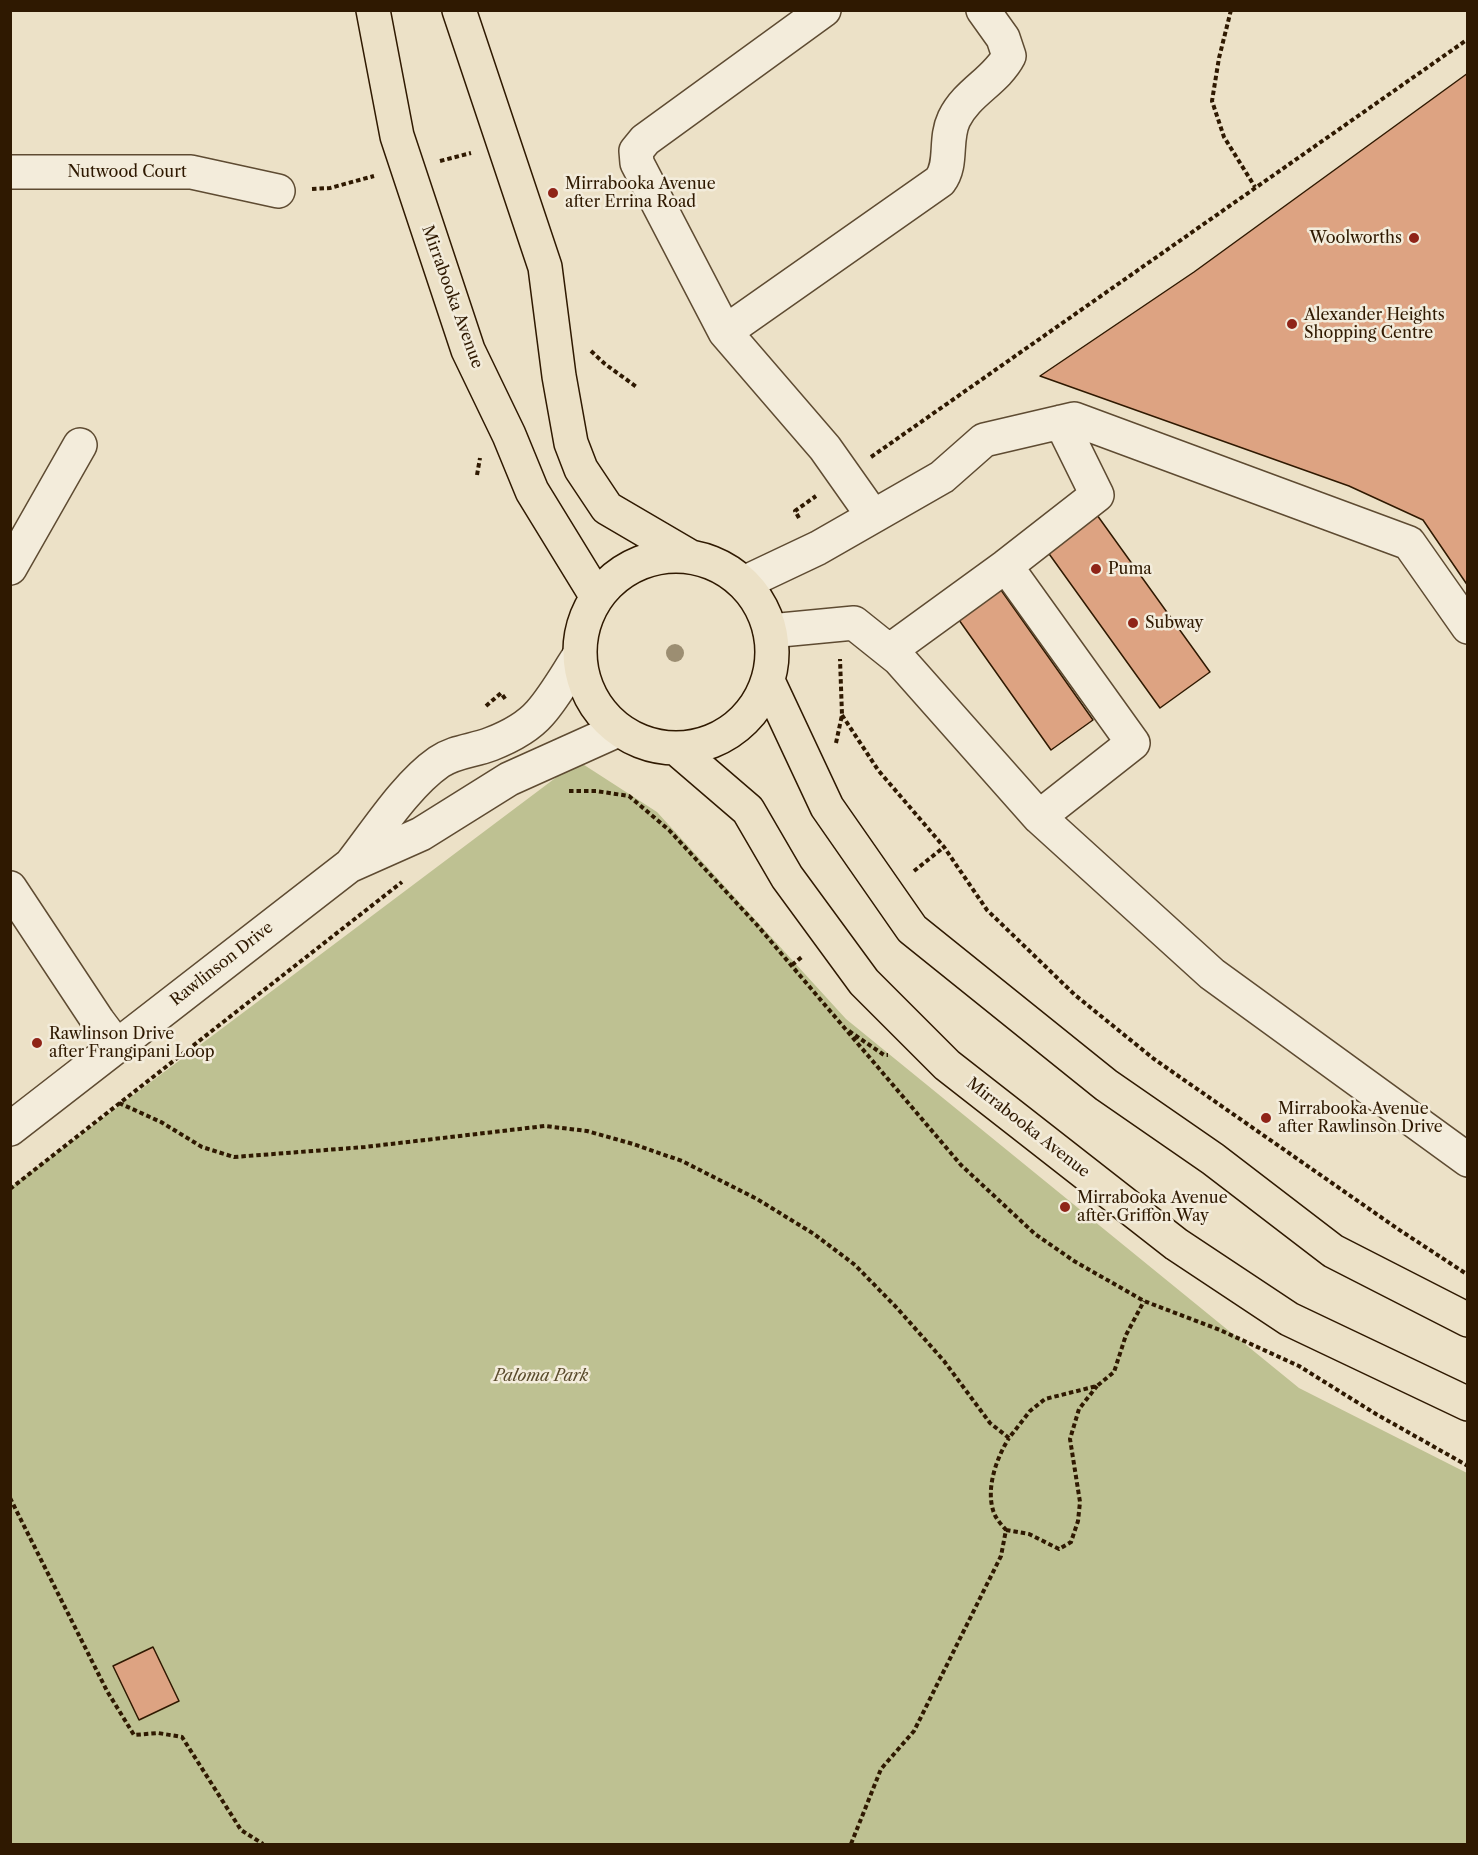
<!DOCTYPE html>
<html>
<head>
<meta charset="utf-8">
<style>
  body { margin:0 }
  #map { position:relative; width:1478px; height:1855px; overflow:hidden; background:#ece1c7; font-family:"Libre Caslon Text",serif }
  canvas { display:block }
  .frame { position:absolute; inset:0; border:12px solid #2f1901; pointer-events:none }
</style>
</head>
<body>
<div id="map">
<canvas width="1478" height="1855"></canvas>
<div class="frame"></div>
</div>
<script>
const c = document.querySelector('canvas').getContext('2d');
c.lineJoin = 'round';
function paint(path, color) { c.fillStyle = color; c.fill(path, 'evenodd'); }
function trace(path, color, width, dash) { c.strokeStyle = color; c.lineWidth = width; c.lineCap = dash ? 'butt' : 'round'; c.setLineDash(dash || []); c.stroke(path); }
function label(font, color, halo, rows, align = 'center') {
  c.font = font + ' "Libre Caslon Text",serif'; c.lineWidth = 5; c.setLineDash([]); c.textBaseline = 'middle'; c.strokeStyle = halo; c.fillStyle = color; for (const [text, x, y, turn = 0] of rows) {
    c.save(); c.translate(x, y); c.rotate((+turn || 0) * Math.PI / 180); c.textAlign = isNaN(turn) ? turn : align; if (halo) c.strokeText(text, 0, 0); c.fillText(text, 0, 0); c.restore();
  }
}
paint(new Path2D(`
  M 578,761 L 657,812 L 846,1019 L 1299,1388 L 1467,1473 L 1467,1844 L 11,1844 L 11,1187 Z`), '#bec192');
const building = new Path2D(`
  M 1468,73 L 1468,586 L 1423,520 L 1349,486 L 1040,376 L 1194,272 Z
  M 1097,515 L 1210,672 L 1160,708 L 1047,551 Z
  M 1001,590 L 1093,720 L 1051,750 L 959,620 Z
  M 153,1647 L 179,1701 L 139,1720 L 113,1666 Z`);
paint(building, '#dda382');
trace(building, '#2f1901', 1.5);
const minor = new Path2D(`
  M 824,10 L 645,140 L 636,151 L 637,163 L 725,332 L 825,448 L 873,516
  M 10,172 L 191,172 L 278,191
  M 725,332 L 940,181 C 953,164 944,140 954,119 C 967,92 996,81 1009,56 L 1003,38 L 983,10
  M 1006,566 L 1097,495 L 1061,422
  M 10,568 L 80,445
  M 744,583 L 818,548 L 942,477 L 984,440 L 1074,419 L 1409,543 L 1468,627
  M 770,631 L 854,623 L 899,659 L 1039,817 L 1212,974 L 1468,1160
  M 889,651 L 1006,566 L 1133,743 L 1039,817
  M 352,863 C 377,831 406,785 439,762 C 455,751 473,751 491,744 C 509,737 527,728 540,713 C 555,696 567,674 579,656
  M 10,888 L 98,1021 L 116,1045
  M 10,1129 L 349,866 L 421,834 L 509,779 L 618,730`);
const major = new Path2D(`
  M 373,10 L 397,136 L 468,350 L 509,435 L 532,491 L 597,597
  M 459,10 L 545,267 L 559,376 L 571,443 L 581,469 L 607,508 L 689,556
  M580 652a96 96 0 1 1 192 0a96 96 0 1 1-192 0Z
  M 768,681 L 827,807 L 912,929 L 1106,1085 L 1213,1159 L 1333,1251 L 1468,1320
  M 677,749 L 748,810 L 787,877 L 864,982 L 947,1065 L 1176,1244 L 1289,1319 L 1468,1404`);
trace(minor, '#5e4b32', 36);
trace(major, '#2f1901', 36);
trace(new Path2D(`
  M 1231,10 L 1219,58 L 1212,101 L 1224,137 L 1255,187
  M 440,161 L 471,153
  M 312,189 L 330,188 L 374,176
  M 591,351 L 605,364 L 638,388
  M 871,457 L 1468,39
  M 477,475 L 480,458
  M 799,518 L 795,511 L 816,496
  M 486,706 L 501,693 L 506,700
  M 842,715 L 878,770 L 944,847 L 987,910 L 1075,995 L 1154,1059 L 1398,1229 L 1468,1275
  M 836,743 L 842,715 L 840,659
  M 569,791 L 596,791 L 629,796 L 669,830 L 757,925 L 961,1165 L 1035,1234 L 1074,1261 L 1144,1301 L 1220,1330 L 1299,1366 L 1376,1414 L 1468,1466
  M 914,871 L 944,847
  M 792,965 L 803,956
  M 849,1031 L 884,1055 L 888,1055
  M 119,1103 L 161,1122 L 202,1147 L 234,1157 L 365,1147 L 545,1126 L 587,1131 L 633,1144 L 682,1161 L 757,1199 L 814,1234 L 855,1265 L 897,1308 L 944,1361 L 990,1423 L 1009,1438 L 1030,1411 L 1045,1399 L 1097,1386 L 1114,1372 L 1126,1335 L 1144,1301
  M 10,1189 L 402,882
  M 10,1498 L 107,1691 L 134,1735 L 158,1733 L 182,1737 L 241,1830 L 263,1844
  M 1006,1530 L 1029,1534 L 1059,1549 L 1071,1542 L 1078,1521 L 1080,1502 L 1070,1439 L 1079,1409 L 1097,1386
  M 851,1844 L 881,1769 L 914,1731 L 1001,1556 L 1006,1530 C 1001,1524 995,1518 993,1510 C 986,1487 997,1457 1009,1438`), '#2f1901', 4, [4.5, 3]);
trace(minor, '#f3ecdb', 33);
trace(major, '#ece1c7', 33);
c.fillStyle = '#9c8e72';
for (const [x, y] of [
  [675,653]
]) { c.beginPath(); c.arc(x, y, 9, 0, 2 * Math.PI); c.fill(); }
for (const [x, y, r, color] of [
  [553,193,6,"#8f2418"],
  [1414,238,6,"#8f2418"],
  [1292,324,6,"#8f2418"],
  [1096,569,6,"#8f2418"],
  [1133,623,6,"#8f2418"],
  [37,1043,6,"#8f2418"],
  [1266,1118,6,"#8f2418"],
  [1065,1207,6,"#8f2418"]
]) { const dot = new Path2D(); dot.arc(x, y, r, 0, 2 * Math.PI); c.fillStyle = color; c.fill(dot); trace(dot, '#f3ecdb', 2); }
label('16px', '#2f1901', '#f3ecdb', [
  ["Nutwood Court",127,172],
  ["Mirrabooka Avenue",452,297,70],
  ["Rawlinson Drive",222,964,-38],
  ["Mirrabooka Avenue",1028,1128,38]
]);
label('16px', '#2f1901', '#f3ecdb', [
  ["Mirrabooka Avenue",565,184],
  ["after Errina Road",565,202],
  ["Woolworths",1402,238,"right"],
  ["Alexander Heights",1304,315],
  ["Shopping Centre",1304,333],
  ["Puma",1108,569],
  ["Subway",1145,623],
  ["Rawlinson Drive",49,1034],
  ["after Frangipani Loop",49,1052],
  ["Mirrabooka Avenue",1278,1109],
  ["after Rawlinson Drive",1278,1127],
  ["Mirrabooka Avenue",1077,1198],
  ["after Griffon Way",1077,1216]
], 'left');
label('italic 16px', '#5a4b2c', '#f3ecdb', [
  ["Paloma Park",541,1376]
]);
</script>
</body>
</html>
